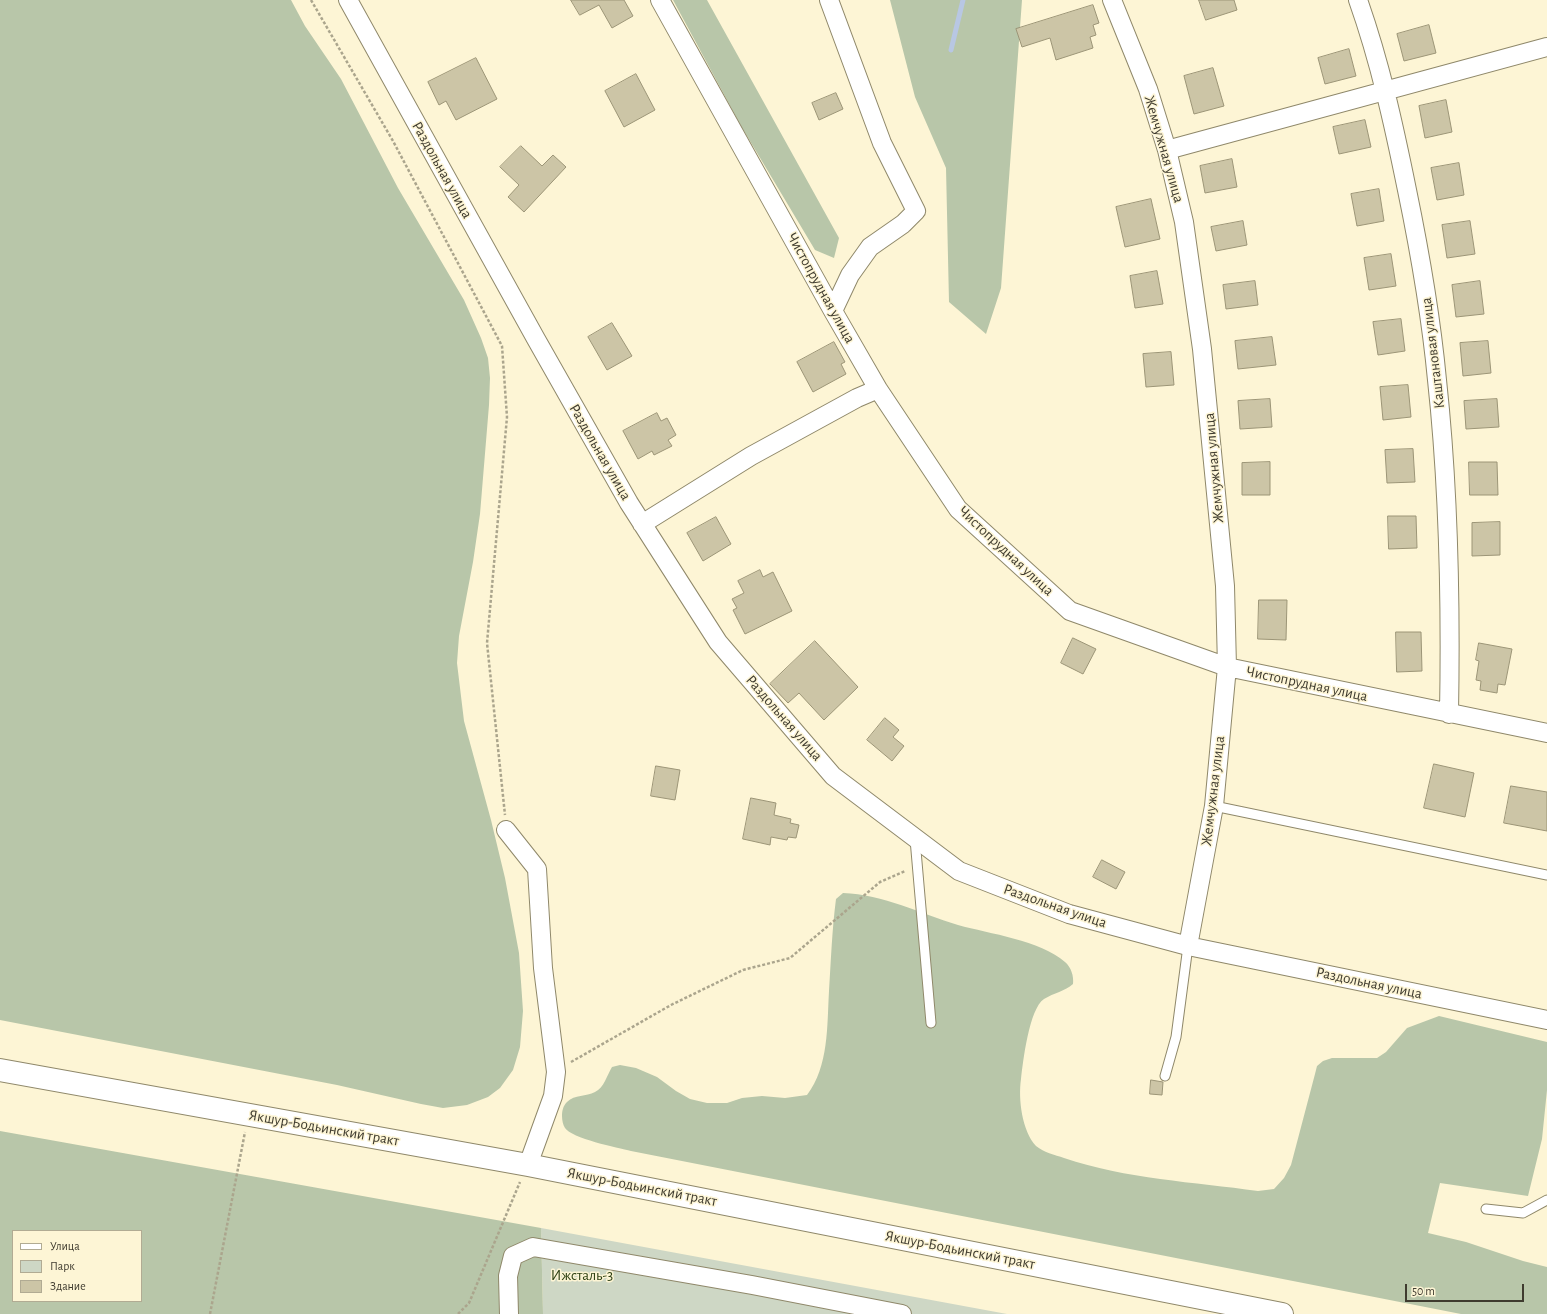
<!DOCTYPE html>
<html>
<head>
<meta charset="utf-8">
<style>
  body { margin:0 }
  #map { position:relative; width:1547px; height:1314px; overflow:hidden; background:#fdf5d5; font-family:"Alegreya Sans",sans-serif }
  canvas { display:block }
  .legend { position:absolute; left:12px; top:1230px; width:130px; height:72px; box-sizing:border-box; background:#fdf5d5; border:1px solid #b1ab93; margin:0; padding:5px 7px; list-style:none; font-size:12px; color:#3f3b2f }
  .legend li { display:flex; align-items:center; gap:8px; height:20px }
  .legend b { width:20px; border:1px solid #b1ab93 }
  .scale { position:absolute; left:1405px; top:1284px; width:119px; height:18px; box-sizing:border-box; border:2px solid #3f3b2f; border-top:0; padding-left:5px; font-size:12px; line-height:14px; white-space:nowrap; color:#3f3b2f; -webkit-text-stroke:3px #fdf5d5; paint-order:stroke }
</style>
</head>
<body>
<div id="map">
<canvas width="1547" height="1314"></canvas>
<ul class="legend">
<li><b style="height:5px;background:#fff"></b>Улица</li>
<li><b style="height:11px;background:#ced7c5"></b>Парк</li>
<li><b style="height:11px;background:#ccc5a6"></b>Здание</li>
</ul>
<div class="scale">50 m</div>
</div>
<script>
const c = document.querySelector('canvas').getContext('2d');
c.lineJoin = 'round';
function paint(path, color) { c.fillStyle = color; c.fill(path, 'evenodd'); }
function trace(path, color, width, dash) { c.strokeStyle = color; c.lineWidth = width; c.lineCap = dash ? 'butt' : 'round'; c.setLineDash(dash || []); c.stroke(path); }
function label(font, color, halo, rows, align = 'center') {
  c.font = font + ' "Alegreya Sans",sans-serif'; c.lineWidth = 3; c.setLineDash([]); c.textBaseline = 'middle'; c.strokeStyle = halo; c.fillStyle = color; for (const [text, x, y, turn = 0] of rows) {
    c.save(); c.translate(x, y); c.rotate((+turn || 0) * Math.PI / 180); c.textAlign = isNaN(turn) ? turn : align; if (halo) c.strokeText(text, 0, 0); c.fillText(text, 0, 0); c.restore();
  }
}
paint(new Path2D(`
  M 541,1228 L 1007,1314 L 543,1314 Z`), '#ced7c5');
paint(new Path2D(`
  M 0,0 L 291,0 L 305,26 L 341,79 L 398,188 L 464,300 L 481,338 L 488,358 L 490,378 L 489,405 L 480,514 L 473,562 L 459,636 L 457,663 L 464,721 L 491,820 L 505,878 L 519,953 L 523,1011 L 520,1047 L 513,1070 L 500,1088 L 488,1097 L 467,1105 L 443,1108 L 421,1104 L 337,1085 L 0,1020 Z
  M 673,0 L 707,0 L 839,238 L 834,258 L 815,250 L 741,126 Z
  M 890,0 L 1022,0 L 1001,288 L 986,334 L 949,302 L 946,168 L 915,97 Z
  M 843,893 C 883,894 921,914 958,925 C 990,934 1040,940 1065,962 C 1071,967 1074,976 1073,984 C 1065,991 1054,993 1044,999 C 1029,1009 1023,1062 1021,1079 C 1018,1099 1022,1131 1036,1146 C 1043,1152 1055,1155 1064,1158 C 1126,1179 1194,1182 1258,1191 L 1274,1189 L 1284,1178 L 1291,1165 L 1315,1074 L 1317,1066 L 1323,1061 L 1332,1058 L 1377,1058 L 1386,1052 L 1407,1028 L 1439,1016 L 1547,1042 L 1547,1090 L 1542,1139 L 1528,1196 L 1440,1183 L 1428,1233 L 1466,1242 L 1523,1261 L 1547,1267 L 1547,1314 L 1461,1314 L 631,1151 C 618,1148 571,1138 565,1128 C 563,1125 562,1120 562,1116 C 562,1111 563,1106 567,1102 C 575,1094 586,1097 595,1092 C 604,1088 607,1075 612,1067 L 620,1065 L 636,1068 L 657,1077 L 676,1091 L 690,1099 L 707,1103 L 727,1103 L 742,1098 L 762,1096 L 785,1098 L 807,1095 C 829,1066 827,1026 829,991 C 831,960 832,930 836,899 Z
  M 0,1131 L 541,1228 L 543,1314 L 0,1314 ZM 13,1231 L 141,1231 L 141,1301 L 13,1301 Z`), '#b8c6a9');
trace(new Path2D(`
  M 951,50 L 963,0`), '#b8c7e3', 5);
const building = new Path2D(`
  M 571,0 L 624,0 L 633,16 L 612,28 L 599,5 L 580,15 Z
  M 1199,0 L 1234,0 L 1237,10 L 1206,20 Z
  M 1093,5 L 1099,23 L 1093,25 L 1096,35 L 1090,37 L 1093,48 L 1056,60 L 1050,38 L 1022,47 L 1016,29 Z
  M 1429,25 L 1436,53 L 1404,61 L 1397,34 Z
  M 1349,49 L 1356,76 L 1325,84 L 1318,58 Z
  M 476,58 L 497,99 L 456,120 L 446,101 L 439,105 L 428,82 Z
  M 1213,68 L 1224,106 L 1194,114 L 1184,76 Z
  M 636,74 L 655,110 L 624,127 L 605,91 Z
  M 836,93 L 843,109 L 819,120 L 812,103 Z
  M 1446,100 L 1452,132 L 1425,138 L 1419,106 Z
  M 1365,120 L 1371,147 L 1339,154 L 1333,127 Z
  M 521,146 L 542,166 L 553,155 L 566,167 L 524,212 L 508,197 L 519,185 L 500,167 Z
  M 1232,159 L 1237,187 L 1205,193 L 1200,166 Z
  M 1459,163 L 1464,195 L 1437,200 L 1431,168 Z
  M 1379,189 L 1384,221 L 1357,226 L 1351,194 Z
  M 1151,199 L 1160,239 L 1125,247 L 1116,207 Z
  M 1243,221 L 1247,245 L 1216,251 L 1211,227 Z
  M 1470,221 L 1475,254 L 1447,258 L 1442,225 Z
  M 1391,254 L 1396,286 L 1369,290 L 1364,258 Z
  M 1157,271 L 1163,304 L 1135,308 L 1130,276 Z
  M 1255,281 L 1258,305 L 1226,309 L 1223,285 Z
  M 1480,281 L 1484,314 L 1456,317 L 1452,285 Z
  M 1401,319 L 1405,351 L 1378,355 L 1373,322 Z
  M 612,323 L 632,356 L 607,370 L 588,337 Z
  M 1272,337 L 1276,365 L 1238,369 L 1235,341 Z
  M 1488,341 L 1491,373 L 1463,376 L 1460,343 Z
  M 834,342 L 845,362 L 841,364 L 846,374 L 813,392 L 797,362 Z
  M 1171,352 L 1174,385 L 1146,387 L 1143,354 Z
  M 1408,385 L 1411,417 L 1383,420 L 1380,387 Z
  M 1270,399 L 1272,427 L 1240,429 L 1238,401 Z
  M 1497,399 L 1499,427 L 1466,429 L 1464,401 Z
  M 657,413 L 661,421 L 667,418 L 676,435 L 668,440 L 672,446 L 654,455 L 652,451 L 638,459 L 623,431 Z
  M 1413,449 L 1415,482 L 1387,483 L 1385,450 Z
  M 1270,462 L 1270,495 L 1242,495 L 1242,463 Z
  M 1469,462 L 1497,462 L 1498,495 L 1470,495 Z
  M 1388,516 L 1416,516 L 1417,548 L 1389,549 Z
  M 716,517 L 731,544 L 703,561 L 687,533 Z
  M 1500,522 L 1500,555 L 1472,556 L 1472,523 Z
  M 760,570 L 763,577 L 773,572 L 792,611 L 745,634 L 733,610 L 737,608 L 732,599 L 744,593 L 738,581 Z
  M 1259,600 L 1287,600 L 1286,640 L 1258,639 Z
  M 1396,632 L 1421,632 L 1422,671 L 1397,672 Z
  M 1073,638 L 1096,649 L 1083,674 L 1061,663 Z
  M 815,641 L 858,687 L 824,720 L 799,693 L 788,703 L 770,684 Z
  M 1479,643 L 1512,649 L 1505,685 L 1498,684 L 1497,693 L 1480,690 L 1481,681 L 1476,680 L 1479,661 L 1476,660 Z
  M 885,718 L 899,730 L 893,737 L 904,746 L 892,761 L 867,740 Z
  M 1434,764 L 1474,773 L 1465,817 L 1424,808 Z
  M 656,766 L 680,770 L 675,800 L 651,796 Z
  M 1511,786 L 1547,792 L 1547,831 L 1504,823 Z
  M 751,798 L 776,803 L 774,815 L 791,819 L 790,823 L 799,825 L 796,838 L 788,837 L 787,840 L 771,837 L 770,845 L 743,839 Z
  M 1102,860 L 1125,872 L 1116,889 L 1093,877 Z
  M 1151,1080 L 1163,1082 L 1162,1095 L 1150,1094 Z`);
paint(building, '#ccc5a6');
trace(building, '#9c9577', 1);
const service = new Path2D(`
  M 1214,806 L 1547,875
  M 915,839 L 931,1023
  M 1165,1076 L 1176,1037 L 1188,946
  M 1486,1209 L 1523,1213 L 1547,1200`);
const minor = new Path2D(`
  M 348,0 L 536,339 L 629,503 L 718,642 L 833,776 L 959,871 L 1069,914 L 1188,946 L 1547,1020
  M 660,0 L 833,311 L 878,389 L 958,509 L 1070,611 L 1227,667 L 1547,733
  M 829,0 L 882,143 L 916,211 L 903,224 L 870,247 L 850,275 L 833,311
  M 1112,0 L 1148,89 L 1167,150 L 1184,222 L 1202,349 L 1225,586 L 1227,667 L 1214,806 L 1188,946
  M 1358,0 C 1380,62 1394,126 1407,190 C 1420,253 1431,316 1437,380 C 1449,491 1451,603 1449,714
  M 1167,150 L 1547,47
  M 642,524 L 751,456 L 857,398 L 878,389
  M 506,830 L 537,869 L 543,968 L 556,1072 L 553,1096 L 528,1165
  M 509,1314 L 508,1276 L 513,1256 L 533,1247 L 752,1285 L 902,1314`);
const primary = new Path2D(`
  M 0,1070 L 528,1165 L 1282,1314`);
trace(service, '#8f886a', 11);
trace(minor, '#8f886a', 20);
trace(primary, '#8f886a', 24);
trace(new Path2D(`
  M 311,0 L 393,141 L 502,346 L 507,417 L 487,643 L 505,815
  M 571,1062 L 671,1005 L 743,970 L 790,958 L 880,882 L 905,871
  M 210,1314 L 245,1132
  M 458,1314 L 469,1303 L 520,1182`), '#aba58d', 2.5, [3, 2]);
trace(service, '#fff', 9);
trace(minor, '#fff', 18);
trace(primary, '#fff', 22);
label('15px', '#3f3b2f', '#fdf5d5', [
  ["Жемчужная улица",1164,149,74],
  ["Раздольная улица",442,170,61],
  ["Чистопрудная улица",821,288,61],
  ["Каштановая улица",1433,353,-97],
  ["Раздольная улица",600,452,60],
  ["Жемчужная улица",1214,468,-95],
  ["Чистопрудная улица",1006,551,43],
  ["Чистопрудная улица",1307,684,12],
  ["Раздольная улица",784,718,49],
  ["Жемчужная улица",1213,791,-83],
  ["Раздольная улица",1055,906,19],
  ["Раздольная улица",1369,983,12],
  ["Якшур-Бодьинский тракт",324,1128,10],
  ["Якшур-Бодьинский тракт",642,1187,11],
  ["Якшур-Бодьинский тракт",960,1250,11]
]);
label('15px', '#304315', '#fdf5d5', [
  ["Ижсталь-3",582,1275]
]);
</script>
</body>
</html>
